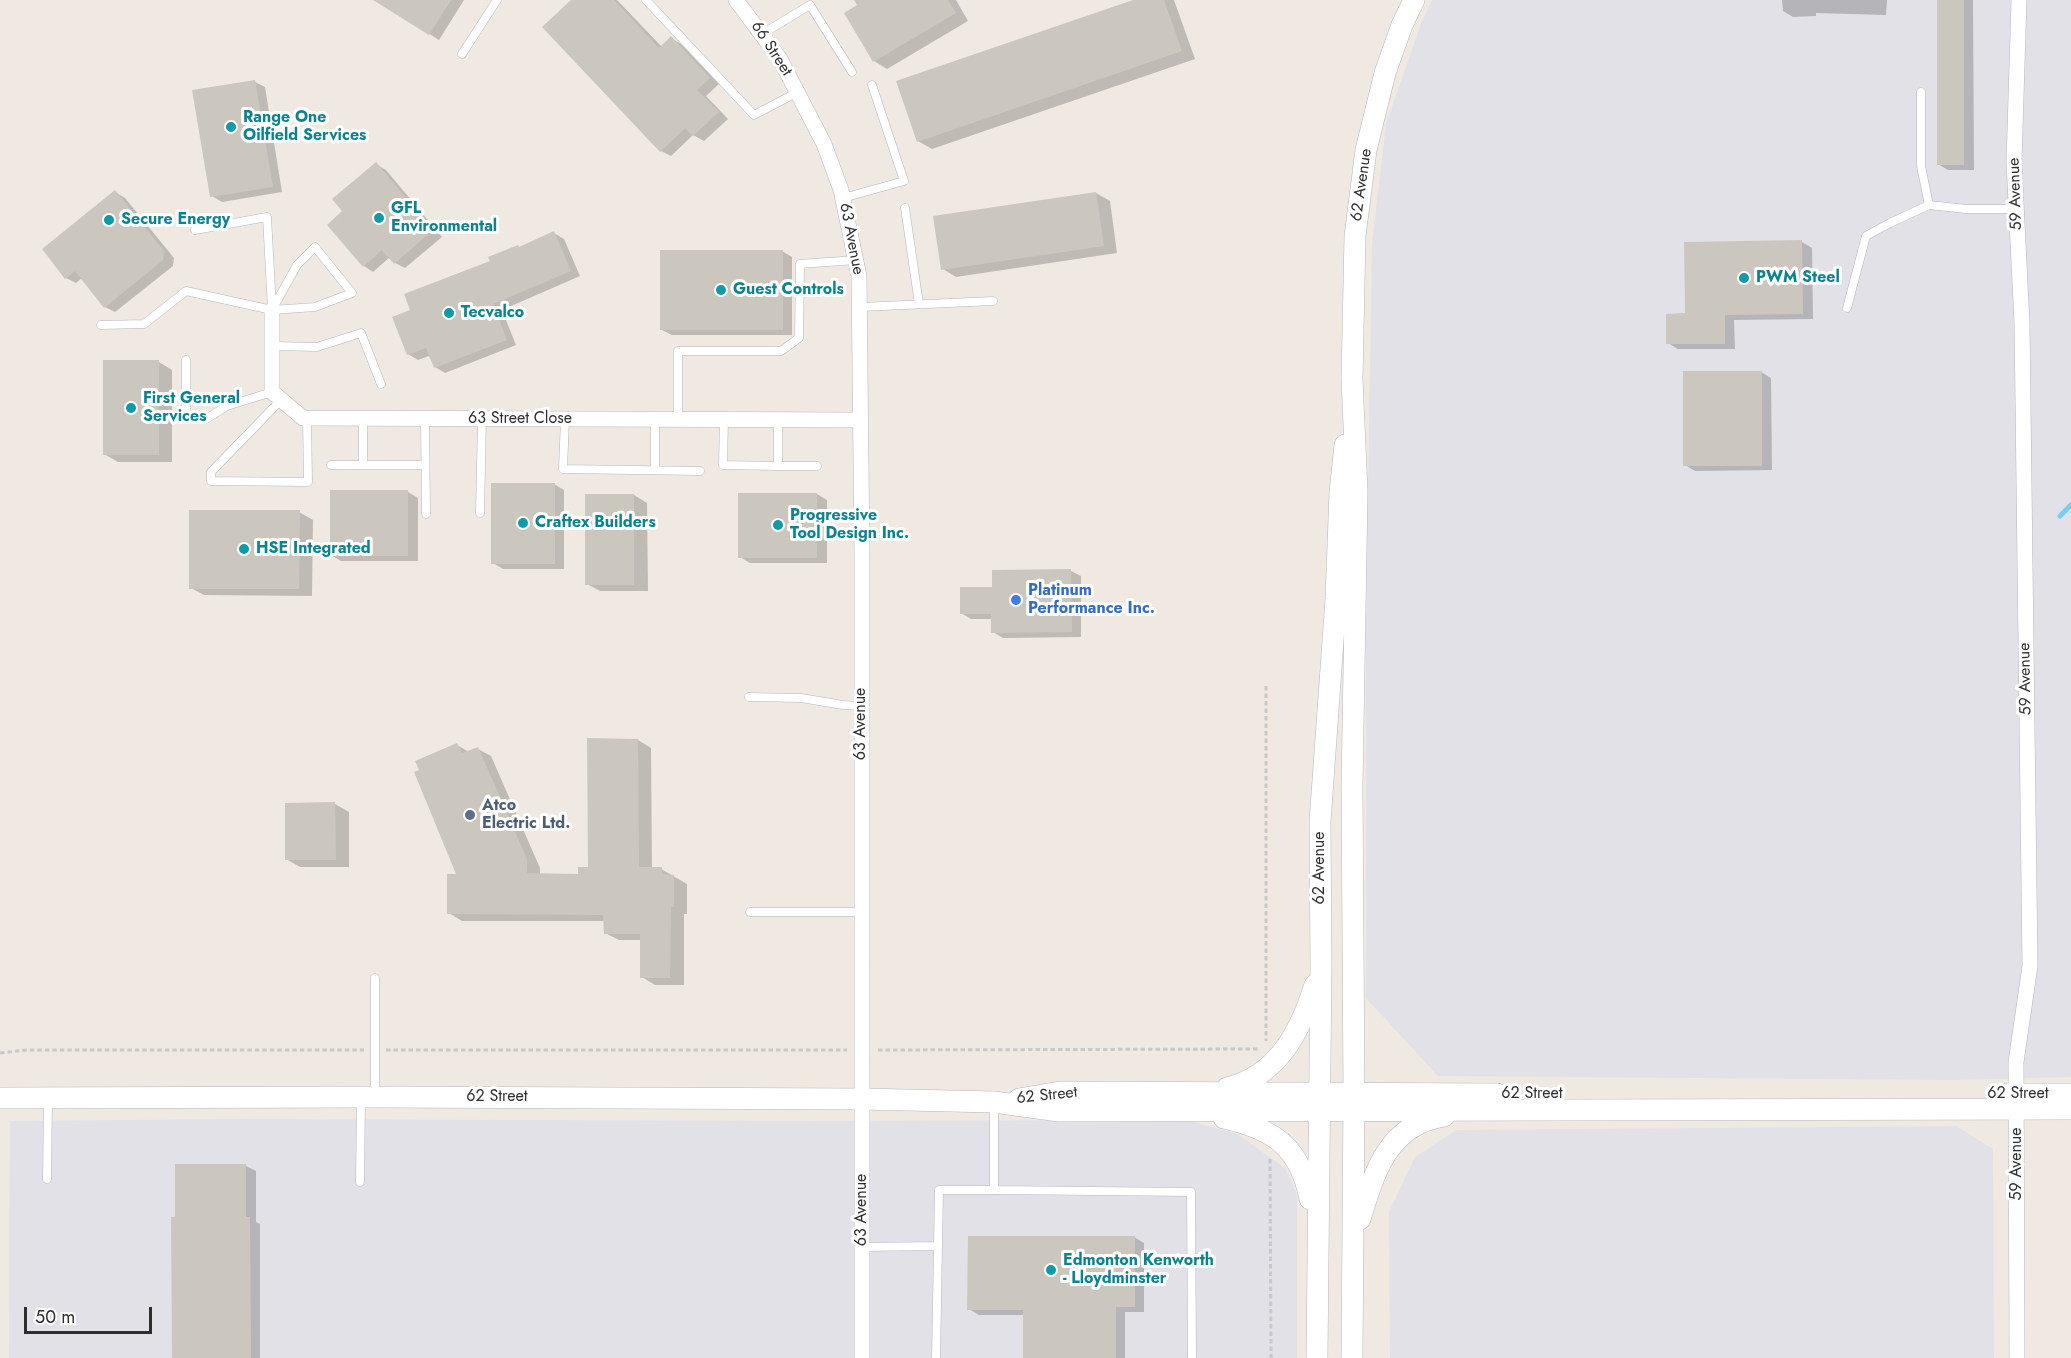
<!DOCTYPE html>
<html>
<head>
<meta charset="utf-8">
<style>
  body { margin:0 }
  #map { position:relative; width:2071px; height:1358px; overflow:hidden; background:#efe9e1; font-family:Jost,sans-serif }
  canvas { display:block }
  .scale { position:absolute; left:24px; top:1307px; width:128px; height:27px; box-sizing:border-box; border:3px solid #2e2e2e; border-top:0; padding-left:8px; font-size:18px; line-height:21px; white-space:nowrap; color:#2e2e2e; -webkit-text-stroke:4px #fff; paint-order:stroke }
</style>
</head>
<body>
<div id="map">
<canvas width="2071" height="1358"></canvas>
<div class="scale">50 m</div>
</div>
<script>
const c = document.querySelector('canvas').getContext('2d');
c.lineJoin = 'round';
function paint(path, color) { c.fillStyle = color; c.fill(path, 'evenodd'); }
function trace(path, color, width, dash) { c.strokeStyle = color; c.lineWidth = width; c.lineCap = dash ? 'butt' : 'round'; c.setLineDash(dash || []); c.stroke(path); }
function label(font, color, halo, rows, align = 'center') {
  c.font = font + ' Jost,sans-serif'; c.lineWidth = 6; c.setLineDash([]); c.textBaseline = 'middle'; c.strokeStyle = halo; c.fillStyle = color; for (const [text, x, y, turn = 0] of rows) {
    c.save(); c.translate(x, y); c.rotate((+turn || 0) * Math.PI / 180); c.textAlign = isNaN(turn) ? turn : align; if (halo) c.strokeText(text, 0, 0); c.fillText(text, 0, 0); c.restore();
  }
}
paint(new Path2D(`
  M 1432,0 L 2071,0 L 2071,1077 L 1952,1080 L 1438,1076 L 1366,998 L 1366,616 L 1372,244 L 1386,124 L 1422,21 Z
  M 240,1119 L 810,1121 L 1187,1120 L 1237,1134 L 1285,1168 L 1297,1195 L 1297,1358 L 9,1358 L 10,1121 Z
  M 1956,1126 L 1993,1149 L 1994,1358 L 1390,1358 L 1389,1212 L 1415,1157 L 1456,1130 Z`), '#e3e1e8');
paint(new Path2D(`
  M 376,0 L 464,0 L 439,40 Z
  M 573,0 L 617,0 L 662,47 L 671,38 L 681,44 L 719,84 L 706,96 L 728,119 L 704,141 L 693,135 L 671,156 L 661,151 Z
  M 856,0 L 956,0 L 968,21 L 887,69 L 874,61 L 859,6 Z
  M 1138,0 L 1174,0 L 1195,59 L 932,149 L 918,141 Z
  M 1782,0 L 1887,0 L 1886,15 L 1816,13 L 1816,16 L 1793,17 L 1783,11 Z
  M 1938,0 L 1973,0 L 1974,170 L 1948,170 L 1938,164 Z
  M 255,82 L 265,87 L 282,192 L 222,202 L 212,196 Z
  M 376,164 L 386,170 L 442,237 L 405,268 L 395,263 L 390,257 L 373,272 L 364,266 L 344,212 Z
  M 115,192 L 125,198 L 174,258 L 173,266 L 115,312 L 105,307 L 82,278 L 76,283 L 66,278 Z
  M 1096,193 L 1110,201 L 1117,253 L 956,277 L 943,269 Z
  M 554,233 L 564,239 L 580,276 L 502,310 L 516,345 L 445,373 L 435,367 L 429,356 L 418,360 L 408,354 L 412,311 L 492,262 Z
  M 1802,242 L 1812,248 L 1813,319 L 1734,320 L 1735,349 L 1678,349 L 1668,343 L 1686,315 Z
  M 782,251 L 792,257 L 792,335 L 672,335 L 662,330 Z
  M 159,362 L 172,370 L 172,462 L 118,462 L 104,454 Z
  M 1761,372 L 1771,378 L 1772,470 L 1695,471 L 1685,465 Z
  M 554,484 L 564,490 L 564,569 L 503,569 L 493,563 Z
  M 408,492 L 418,498 L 418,561 L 341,561 L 331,555 Z
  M 817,494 L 827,500 L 827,563 L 750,563 L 740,557 Z
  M 634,495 L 647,503 L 648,591 L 600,591 L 587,584 Z
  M 299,512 L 313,520 L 312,596 L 204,595 L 191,588 Z
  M 1071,571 L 1081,576 L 1081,637 L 1003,638 L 993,632 L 993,619 L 971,619 L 961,613 L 994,588 Z
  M 638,740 L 651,748 L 652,869 L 661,869 L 687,884 L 687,914 L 684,914 L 684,985 L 655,985 L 642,977 L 641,940 L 619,940 L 605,933 L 605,921 L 462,921 L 449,913 L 458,875 L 457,745 L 469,752 L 478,749 L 491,756 L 540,868 L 540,875 L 580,876 L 589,868 Z
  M 286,804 L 335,804 L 349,812 L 349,867 L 300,867 L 286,859 Z
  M 246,1166 L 256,1171 L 256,1222 L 260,1224 L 260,1358 L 173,1358 Z
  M 1134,1237 L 1144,1243 L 1144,1312 L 1125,1312 L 1125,1358 L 1025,1358 L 1025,1315 L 979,1315 L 969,1309 Z`), '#0003');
trace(new Path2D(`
  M 2060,516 L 2071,505`), '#75cff0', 5);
paint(new Path2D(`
  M 373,0 L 451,0 L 429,35 Z
  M 571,0 L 614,0 L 659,48 L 671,36 L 710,78 L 697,90 L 719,112 L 693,136 L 685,128 L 660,152 L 542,27 Z
  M 854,0 L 948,0 L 956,13 L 873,62 L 844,13 L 857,5 Z
  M 1133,0 L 1164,0 L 1182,51 L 917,142 L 896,81 Z
  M 1937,0 L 1964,0 L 1964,165 L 1937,165 Z
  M 255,80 L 273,187 L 210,197 L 192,90 Z
  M 376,162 L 433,230 L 394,264 L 382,250 L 363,267 L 327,225 L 342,211 L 332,199 Z
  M 115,190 L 164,251 L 163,260 L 104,308 L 75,271 L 65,279 L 42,249 Z
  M 1096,192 L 1104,246 L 941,270 L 933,216 Z
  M 554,231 L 571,271 L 493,304 L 507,340 L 434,368 L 426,348 L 407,355 L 392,317 L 410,310 L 404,294 L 490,261 L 488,257 L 518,245 L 519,247 Z
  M 1802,240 L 1803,314 L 1725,315 L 1725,344 L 1666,344 L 1666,314 L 1685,313 L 1684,242 Z
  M 660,250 L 783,250 L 783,330 L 660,330 Z
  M 103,360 L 159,360 L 159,455 L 103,455 Z
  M 1683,371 L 1762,371 L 1762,466 L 1683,466 Z
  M 491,483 L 555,483 L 555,564 L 491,564 Z
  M 330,490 L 408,490 L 408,556 L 330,556 Z
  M 738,493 L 817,493 L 817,558 L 738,558 Z
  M 585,494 L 634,494 L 634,585 L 585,585 Z
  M 189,510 L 300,510 L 299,589 L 189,589 Z
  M 1071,569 L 1072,632 L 991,633 L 991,614 L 960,614 L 960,587 L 992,587 L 992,570 Z
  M 587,738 L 638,739 L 639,867 L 662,867 L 662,874 L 674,875 L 674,907 L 671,907 L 670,978 L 640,978 L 640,934 L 604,934 L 603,915 L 447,914 L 447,874 L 456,874 L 414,772 L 419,770 L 415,761 L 457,743 L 462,753 L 478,747 L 527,859 L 527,873 L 578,874 L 578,867 L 588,867 Z
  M 335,802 L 336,860 L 285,860 L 285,803 Z
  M 175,1164 L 246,1164 L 246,1217 L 250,1217 L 251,1358 L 172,1358 L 171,1217 L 175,1217 Z
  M 968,1236 L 1135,1236 L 1135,1307 L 1116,1307 L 1116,1358 L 1023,1358 L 1023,1310 L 967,1310 Z`), '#cbc7bf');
const service = new Path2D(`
  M 646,0 L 754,115 L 798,92
  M 762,34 L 810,5 L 852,72
  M 462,54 L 497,0
  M 1921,92 L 1921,166 L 1929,205 L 1966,209 L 2015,209
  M 843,198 L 904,181 L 872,85
  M 905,208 L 919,304
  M 195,230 L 267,217 L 272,309
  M 861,307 L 993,301
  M 1847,308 L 1866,236 L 1890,223 L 1929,205
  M 101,325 L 144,324 L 186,291 L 272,310 L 315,307 L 352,293 L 315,247 L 297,265 L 272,310
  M 272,346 L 317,347 L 361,333 L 381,384
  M 186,360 L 186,417 L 206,419 L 227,406 L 272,392
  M 281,400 L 211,472 L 211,481 L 308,482 L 307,418
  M 363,418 L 363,465 L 425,465
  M 425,418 L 426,514
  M 565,419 L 563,469 L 700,471
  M 678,419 L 678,351 L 781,351 L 799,338 L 800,264 L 856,260
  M 724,419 L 723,465 L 778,466 L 778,420
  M 331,465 L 363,465
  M 778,466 L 817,466
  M 655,470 L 655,419
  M 480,513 L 482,419
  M 749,697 L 801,698 L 843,705 L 861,706
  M 750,912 L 862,912
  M 375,1095 L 375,978
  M 47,1179 L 48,1100
  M 360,1182 L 361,1098
  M 994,1190 L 1191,1192 L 1192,1358
  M 862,1247 L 937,1246
  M 936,1358 L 939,1190 L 994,1190 L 994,1104`);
const minor = new Path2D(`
  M 736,0 L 780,59 L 824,144 L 841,190 L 859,276 L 862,554 L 862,1358
  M 272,310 L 272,392 L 303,418 L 860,420
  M 2017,1358 L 2016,1062 L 2030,966 L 2022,323 L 2014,162 L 2019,0`);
const secondary = new Path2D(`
  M 1227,1088 C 1278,1076 1300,1032 1315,985
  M 2006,1094 L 2071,1094
  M 0,1098 L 375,1097 L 862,1099 L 994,1102 L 1059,1111 L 2071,1109
  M 1019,1099 L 1060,1092 L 1497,1094
  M 1224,1118 C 1274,1129 1300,1147 1310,1199
  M 1360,1219 C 1374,1173 1388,1124 1444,1116
  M 1317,1358 L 1321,964 L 1320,822 L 1336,599 L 1340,492 L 1345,445
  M 1352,1358 L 1354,1094 L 1352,787 L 1357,492 L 1352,379 L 1355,236 L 1366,150 L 1385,73 L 1402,25 L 1414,0`);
trace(service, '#b4b7c1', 9);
trace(minor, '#b4b7c1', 16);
trace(secondary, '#b4b7c1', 22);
trace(new Path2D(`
  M 1266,686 L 1266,1041
  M 386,1050 L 847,1050
  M 878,1050 L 1258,1049
  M 0,1053 L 26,1050 L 364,1050
  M 1270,1159 L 1271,1358`), '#c9c9c9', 3, [4.5, 3]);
trace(service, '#fff', 8);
trace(minor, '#fff', 15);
trace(secondary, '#fff', 21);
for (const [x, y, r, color] of [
  [231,127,6,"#0f9aa8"],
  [379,218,6,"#0f9aa8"],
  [109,220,6,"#0f9aa8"],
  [1744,278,6,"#0f9aa8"],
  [721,290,6,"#0f9aa8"],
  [449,313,6,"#0f9aa8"],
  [131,408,6,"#0f9aa8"],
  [523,523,6,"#0f9aa8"],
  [778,525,6,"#0f9aa8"],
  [244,549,6,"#0f9aa8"],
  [1016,600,6,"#3f7fe0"],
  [470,815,6,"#5c6f8a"],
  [1051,1270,6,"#0f9aa8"]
]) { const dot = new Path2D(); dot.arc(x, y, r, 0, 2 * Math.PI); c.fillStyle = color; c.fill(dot); trace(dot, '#fff', 2); }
label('16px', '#2e2e2e', '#fff', [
  ["66 Street",771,49,57],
  ["62 Avenue",1362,185,-82],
  ["59 Avenue",2016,194,-92],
  ["63 Avenue",851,239,79],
  ["63 Street Close",520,419],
  ["59 Avenue",2026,679,-91],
  ["63 Avenue",861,724,-90],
  ["62 Avenue",1320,868,-90],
  ["62 Street",1532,1094],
  ["62 Street",2018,1094],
  ["62 Street",1047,1096,-6],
  ["62 Street",497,1097],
  ["59 Avenue",2017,1164,-90],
  ["63 Avenue",862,1210,-90]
]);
label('bold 16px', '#0d838f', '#fff', [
  ["Range One",243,118],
  ["Oilfield Services",243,136],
  ["GFL",391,209],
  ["Environmental",391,227],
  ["Secure Energy",121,220],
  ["PWM Steel",1756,278],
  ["Guest Controls",733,290],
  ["Tecvalco",461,313],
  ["First General",143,399],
  ["Services",143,417],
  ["Progressive",790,516],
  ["Tool Design Inc.",790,534],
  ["Craftex Builders",535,523],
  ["HSE Integrated",256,549],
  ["Edmonton Kenworth",1063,1261],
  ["- Lloydminster",1063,1279]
], 'left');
label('bold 16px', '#366cbe', '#fff', [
  ["Platinum",1028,591],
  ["Performance Inc.",1028,609]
], 'left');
label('bold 16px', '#4e5e75', '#fff', [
  ["Atco",482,806],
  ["Electric Ltd.",482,824]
], 'left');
</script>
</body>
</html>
